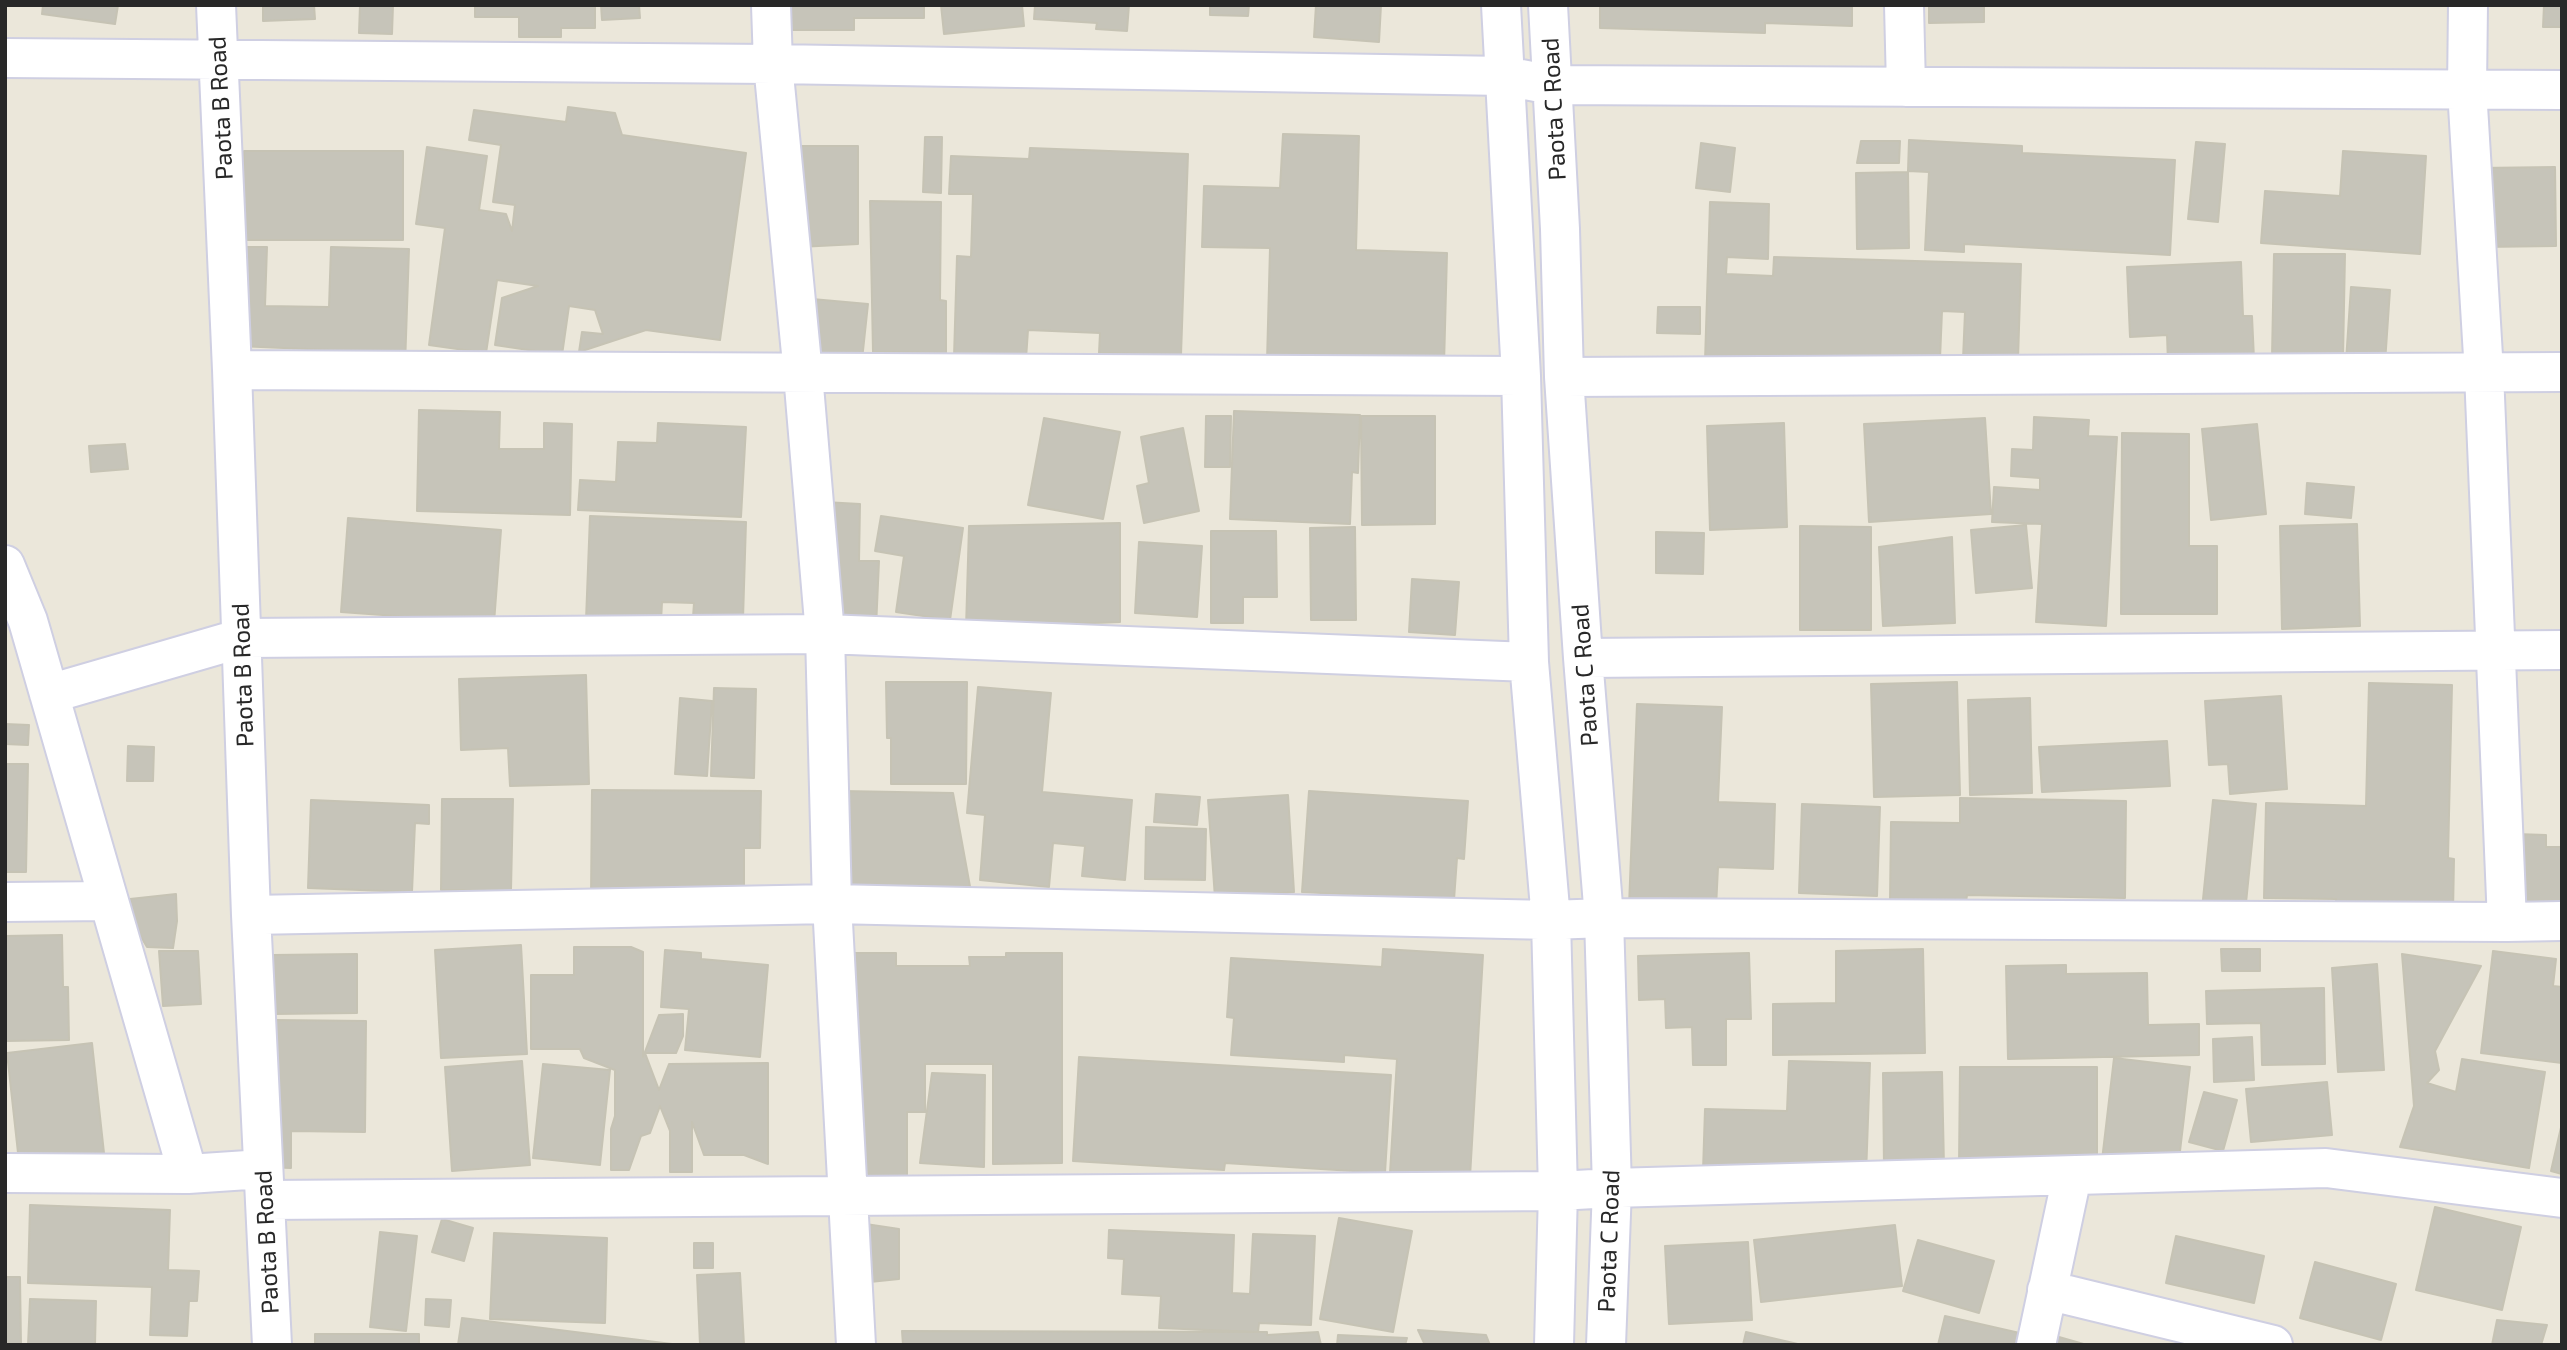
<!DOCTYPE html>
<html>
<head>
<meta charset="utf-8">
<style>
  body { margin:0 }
  #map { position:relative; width:2567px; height:1350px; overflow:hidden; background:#ebe7da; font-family:"Exo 2",sans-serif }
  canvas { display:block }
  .frame { position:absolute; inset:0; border:7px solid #282828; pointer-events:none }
</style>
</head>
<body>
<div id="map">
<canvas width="2567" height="1350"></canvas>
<div class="frame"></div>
</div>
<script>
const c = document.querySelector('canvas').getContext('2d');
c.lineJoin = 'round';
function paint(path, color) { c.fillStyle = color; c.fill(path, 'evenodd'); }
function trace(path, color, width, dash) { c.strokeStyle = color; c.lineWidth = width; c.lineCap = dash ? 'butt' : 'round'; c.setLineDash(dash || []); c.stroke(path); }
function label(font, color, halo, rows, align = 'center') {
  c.font = font + ' "Exo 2",sans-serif'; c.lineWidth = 5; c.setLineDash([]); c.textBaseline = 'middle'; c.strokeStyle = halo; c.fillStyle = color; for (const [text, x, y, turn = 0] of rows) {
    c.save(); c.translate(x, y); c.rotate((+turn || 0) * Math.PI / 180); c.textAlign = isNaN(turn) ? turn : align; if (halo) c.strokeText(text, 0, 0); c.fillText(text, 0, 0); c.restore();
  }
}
const building = new Path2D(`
  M 43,5 L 118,5 L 115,24 L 42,14 Z
  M 263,5 L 314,5 L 315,19 L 263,21 Z
  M 360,5 L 393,5 L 392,34 L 359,33 Z
  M 475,5 L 595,5 L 595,28 L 561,28 L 561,37 L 519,37 L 519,17 L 475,17 Z
  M 601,5 L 639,5 L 640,18 L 602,20 Z
  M 776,5 L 924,5 L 924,18 L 854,18 L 854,30 L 776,30 Z
  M 941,5 L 1022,5 L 1024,26 L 944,34 Z
  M 1035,5 L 1129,5 L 1127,31 L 1096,29 L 1097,23 L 1034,19 Z
  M 1210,5 L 1249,5 L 1248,16 L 1210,15 Z
  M 1316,5 L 1381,5 L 1379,42 L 1314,37 Z
  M 1600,5 L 1852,5 L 1852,26 L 1765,23 L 1765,33 L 1600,28 Z
  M 1929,5 L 1984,5 L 1984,22 L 1929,23 Z
  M 2544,5 L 2562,5 L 2562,27 L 2543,27 Z
  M 568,107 L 615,113 L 622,135 L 746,153 L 720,340 L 646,330 L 579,352 L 582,332 L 603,334 L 595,310 L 569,306 L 562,355 L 495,345 L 502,298 L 538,286 L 497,280 L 486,353 L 429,345 L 445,228 L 416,224 L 427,147 L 487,156 L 479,210 L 506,214 L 512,231 L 515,205 L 493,202 L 501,145 L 469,140 L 474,110 L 566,122 Z
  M 1283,134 L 1359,136 L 1356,250 L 1447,253 L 1444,365 L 1267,361 L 1270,248 L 1202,247 L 1204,186 L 1280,188 Z
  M 925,137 L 942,137 L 941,193 L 923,192 Z
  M 1909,140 L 2022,146 L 2022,153 L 2175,160 L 2170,255 L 1964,244 L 1964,252 L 1925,250 L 1929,172 L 1908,171 Z
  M 1861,141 L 1900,141 L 1899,163 L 1857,163 Z
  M 2196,142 L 2225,144 L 2218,222 L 2188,219 Z
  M 1701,143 L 1735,148 L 1730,192 L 1696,188 Z
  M 794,146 L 858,146 L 858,244 L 799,247 Z
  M 1030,148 L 1188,154 L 1181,355 L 1099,353 L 1100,333 L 1028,330 L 1026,359 L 954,357 L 957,256 L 971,257 L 973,194 L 949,194 L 951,156 L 1029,159 Z
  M 244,151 L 403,151 L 403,240 L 244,240 Z
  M 2343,151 L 2426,156 L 2420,254 L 2261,243 L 2265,191 L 2340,196 Z
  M 2555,167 L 2556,246 L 2481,247 L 2480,168 Z
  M 1908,172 L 1909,248 L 1857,249 L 1856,173 Z
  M 870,201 L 941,202 L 940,300 L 946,301 L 946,353 L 873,352 Z
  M 1710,202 L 1769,204 L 1768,259 L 1727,257 L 1726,274 L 1773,276 L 1774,257 L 2021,264 L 2018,360 L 1963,359 L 1965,312 L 1942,311 L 1940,359 L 1807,355 L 1807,363 L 1705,361 Z
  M 242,247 L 267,247 L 265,306 L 329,307 L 331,247 L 409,249 L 405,366 L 328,363 L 329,350 L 238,346 Z
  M 2274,254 L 2345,254 L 2343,358 L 2272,357 Z
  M 2241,262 L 2243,316 L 2252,316 L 2254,359 L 2168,363 L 2167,335 L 2130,337 L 2127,267 Z
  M 2351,287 L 2390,290 L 2385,363 L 2346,361 Z
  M 812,299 L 868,304 L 862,360 L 820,357 Z
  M 1658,307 L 1700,307 L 1700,334 L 1657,333 Z
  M 419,410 L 500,412 L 499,449 L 544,449 L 544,423 L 572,424 L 570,515 L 417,511 Z
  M 1234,411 L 1360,415 L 1358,473 L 1352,472 L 1350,524 L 1230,519 Z
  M 1206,416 L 1231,416 L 1230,467 L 1205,467 Z
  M 1361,416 L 1435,416 L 1435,524 L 1362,525 Z
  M 2034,417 L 2089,420 L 2088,436 L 2117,437 L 2106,626 L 2036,622 L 2042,524 L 1992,522 L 1994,487 L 2040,490 L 2040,478 L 2011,476 L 2012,449 L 2033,450 Z
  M 1044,418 L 1120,432 L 1103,519 L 1028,505 Z
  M 1985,418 L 1991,514 L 1869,522 L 1864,424 Z
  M 658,423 L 746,427 L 741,517 L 578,510 L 580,480 L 616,482 L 618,442 L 657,443 Z
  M 1784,423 L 1787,527 L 1710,530 L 1707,426 Z
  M 2257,424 L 2266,514 L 2211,520 L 2202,429 Z
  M 1183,428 L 1199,511 L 1144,523 L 1137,486 L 1149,483 L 1141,437 Z
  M 2122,433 L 2189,434 L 2189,546 L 2217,546 L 2217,614 L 2121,614 Z
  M 125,444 L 128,469 L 91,472 L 89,446 Z
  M 2307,483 L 2354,487 L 2351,518 L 2305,514 Z
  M 824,502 L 860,504 L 859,561 L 879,561 L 876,628 L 832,628 Z
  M 590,516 L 746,522 L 743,619 L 693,617 L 694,603 L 662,602 L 661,622 L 586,620 Z
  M 881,516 L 963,528 L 950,620 L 896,612 L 904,556 L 875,551 Z
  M 348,518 L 501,530 L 494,623 L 341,612 Z
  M 1120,523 L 1120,622 L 966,628 L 969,526 Z
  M 2357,524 L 2360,626 L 2282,629 L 2280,526 Z
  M 2026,525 L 2032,588 L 1976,593 L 1971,530 Z
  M 1800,526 L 1871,527 L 1871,630 L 1800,630 Z
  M 1355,527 L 1356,620 L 1311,620 L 1310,528 Z
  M 1211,531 L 1276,531 L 1277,597 L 1243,597 L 1243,623 L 1211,623 Z
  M 1656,532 L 1704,533 L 1703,574 L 1656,573 Z
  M 1952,537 L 1955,623 L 1883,626 L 1879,547 Z
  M 1139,542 L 1202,546 L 1197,617 L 1135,613 Z
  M 1412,579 L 1459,582 L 1455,635 L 1409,632 Z
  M 586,675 L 589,784 L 510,786 L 508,748 L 461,750 L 459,679 Z
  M 886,682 L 967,682 L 966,784 L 891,784 L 891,738 L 887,738 Z
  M 1957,682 L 1960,795 L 1874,797 L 1871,684 Z
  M 2369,683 L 2452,685 L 2448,858 L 2454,859 L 2453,913 L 2336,910 L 2336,899 L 2264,898 L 2266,803 L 2366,806 Z
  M 978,687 L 1051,693 L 1042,792 L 1132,800 L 1125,880 L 1082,876 L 1085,846 L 1053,843 L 1049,887 L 980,880 L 985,815 L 967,813 Z
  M 714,688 L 756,689 L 754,778 L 711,776 Z
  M 2281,696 L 2287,789 L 2230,794 L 2228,764 L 2209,765 L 2205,701 Z
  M 680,698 L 712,701 L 707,776 L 675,774 Z
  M 2030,698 L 2032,793 L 1970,795 L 1968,700 Z
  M 1637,704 L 1722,707 L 1718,802 L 1775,804 L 1773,869 L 1718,867 L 1716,908 L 1629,906 Z
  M 5,724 L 29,725 L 28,745 L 5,744 Z
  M 2167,741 L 2170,786 L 2042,792 L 2039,747 Z
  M 128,746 L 154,747 L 153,781 L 127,781 Z
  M 5,764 L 28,764 L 26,872 L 5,872 Z
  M 592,790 L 761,791 L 760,848 L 744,848 L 744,898 L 591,897 Z
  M 842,791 L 953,793 L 971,892 L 846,891 Z
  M 1309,791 L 1468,801 L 1464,859 L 1457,858 L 1454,900 L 1302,892 Z
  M 1156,794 L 1200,797 L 1197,825 L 1154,822 Z
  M 1288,795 L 1294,892 L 1215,898 L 1208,800 Z
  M 1960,798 L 2126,801 L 2125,898 L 1967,895 L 1966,902 L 1890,901 L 1891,822 L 1960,823 Z
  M 442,799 L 513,799 L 511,890 L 441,890 Z
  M 311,800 L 429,805 L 429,824 L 415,823 L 412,892 L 308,888 Z
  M 2213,800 L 2256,804 L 2245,913 L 2202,909 Z
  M 1802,804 L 1880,807 L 1877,896 L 1799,893 Z
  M 1146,827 L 1206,829 L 1205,880 L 1145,879 Z
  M 2515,834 L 2546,835 L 2546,847 L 2562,847 L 2562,907 L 2512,905 Z
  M 176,894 L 177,921 L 173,948 L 147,947 L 134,925 L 130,899 Z
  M 62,935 L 63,987 L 68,987 L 69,1040 L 5,1041 L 5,936 Z
  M 521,945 L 527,1054 L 441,1058 L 435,950 Z
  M 574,947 L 631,947 L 643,952 L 643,1057 L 659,1015 L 683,1014 L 683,1036 L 676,1053 L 645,1053 L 659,1090 L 669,1064 L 768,1063 L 768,1164 L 744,1155 L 704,1155 L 692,1122 L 692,1172 L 670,1172 L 670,1131 L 660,1106 L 650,1133 L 641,1136 L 629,1170 L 611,1170 L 611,1129 L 615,1116 L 615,1070 L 584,1058 L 580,1049 L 531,1049 L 531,975 L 574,975 Z
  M 1383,949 L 1483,955 L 1470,1177 L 1390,1173 L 1397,1059 L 1344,1055 L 1344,1062 L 1231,1055 L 1234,1018 L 1227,1017 L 1231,958 L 1382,967 Z
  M 1923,949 L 1925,1053 L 1773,1055 L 1773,1004 L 1836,1003 L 1836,951 Z
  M 2221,949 L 2260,949 L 2260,971 L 2222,971 Z
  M 665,950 L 701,953 L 701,959 L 768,965 L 760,1057 L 685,1050 L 689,1009 L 661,1007 Z
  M 159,951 L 198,951 L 201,1004 L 163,1006 Z
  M 2493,951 L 2556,959 L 2553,986 L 2562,987 L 2562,1063 L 2481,1053 Z
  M 849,953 L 896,953 L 896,966 L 970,966 L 969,957 L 1006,957 L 1006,953 L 1062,953 L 1062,1163 L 993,1164 L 993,1064 L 925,1064 L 925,1112 L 907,1112 L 907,1180 L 865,1182 Z
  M 1749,953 L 1751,1019 L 1726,1019 L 1726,1065 L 1693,1065 L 1692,1027 L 1666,1028 L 1665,999 L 1639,1000 L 1638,956 Z
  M 357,954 L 357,1013 L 273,1014 L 273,955 Z
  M 2402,954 L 2481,966 L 2435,1051 L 2439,1070 L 2427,1083 L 2456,1092 L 2462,1059 L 2545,1072 L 2529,1168 L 2400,1147 L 2414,1106 Z
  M 2377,964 L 2384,1070 L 2338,1072 L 2332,968 Z
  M 2066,965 L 2066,974 L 2147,973 L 2148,1025 L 2199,1024 L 2199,1055 L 2008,1059 L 2006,966 Z
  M 2324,988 L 2325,1064 L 2262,1065 L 2261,1023 L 2207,1024 L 2206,991 Z
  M 275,1020 L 366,1021 L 365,1132 L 291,1131 L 291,1168 L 265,1167 Z
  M 2252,1037 L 2254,1080 L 2214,1082 L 2213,1039 Z
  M 92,1043 L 104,1153 L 19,1162 L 7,1053 Z
  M 1079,1057 L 1391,1075 L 1385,1173 L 1225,1163 L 1224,1170 L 1073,1161 Z
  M 2114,1058 L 2190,1067 L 2178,1168 L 2102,1160 Z
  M 522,1061 L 530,1165 L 452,1171 L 445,1067 Z
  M 1789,1061 L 1870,1063 L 1866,1176 L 1703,1171 L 1705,1109 L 1787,1111 Z
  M 543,1064 L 610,1070 L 600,1165 L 533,1158 Z
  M 1960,1067 L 2097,1067 L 2097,1165 L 1959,1165 Z
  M 1942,1072 L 1944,1167 L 1884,1168 L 1883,1073 Z
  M 932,1073 L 985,1075 L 984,1167 L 920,1163 Z
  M 2327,1082 L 2332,1135 L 2251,1142 L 2246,1089 Z
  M 2204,1092 L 2237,1100 L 2223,1151 L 2189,1142 Z
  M 2562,1123 L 2562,1174 L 2551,1171 Z
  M 30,1205 L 170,1210 L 168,1270 L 199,1271 L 197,1301 L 189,1301 L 187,1336 L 150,1335 L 152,1287 L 28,1283 Z
  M 2435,1207 L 2521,1227 L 2502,1310 L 2416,1290 Z
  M 1339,1218 L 1412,1231 L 1393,1332 L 1320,1319 Z
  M 442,1219 L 473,1228 L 464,1261 L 432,1252 Z
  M 859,1223 L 899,1229 L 899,1279 L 860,1283 Z
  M 1895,1225 L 1902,1286 L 1761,1302 L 1754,1240 Z
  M 1109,1230 L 1234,1235 L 1232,1293 L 1250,1294 L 1253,1234 L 1315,1236 L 1311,1325 L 1259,1323 L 1258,1332 L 1159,1328 L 1161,1296 L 1122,1294 L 1124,1259 L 1108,1258 Z
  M 380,1232 L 417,1236 L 406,1331 L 370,1327 Z
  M 494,1233 L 607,1238 L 605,1323 L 490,1319 Z
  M 2176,1236 L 2264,1256 L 2254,1303 L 2166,1283 Z
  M 1918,1240 L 1994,1261 L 1979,1313 L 1903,1291 Z
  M 1748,1242 L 1752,1320 L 1669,1324 L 1665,1246 Z
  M 694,1243 L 713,1243 L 713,1268 L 694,1268 Z
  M 2315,1262 L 2396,1284 L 2381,1340 L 2300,1318 Z
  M 740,1273 L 744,1345 L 700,1345 L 697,1275 Z
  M 5,1277 L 20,1277 L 21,1345 L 5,1345 Z
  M 30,1299 L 96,1301 L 95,1345 L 28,1345 Z
  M 426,1299 L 451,1300 L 449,1327 L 425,1325 Z
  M 1945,1316 L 2024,1334 L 2021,1345 L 1938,1345 Z
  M 462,1318 L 680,1345 L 458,1345 Z
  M 2497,1320 L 2547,1325 L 2541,1345 L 2492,1345 Z
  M 1418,1330 L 1486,1335 L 1490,1345 L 1425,1345 Z
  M 902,1331 L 1267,1332 L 1267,1335 L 1318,1332 L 1321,1345 L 903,1345 Z
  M 1746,1332 L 1802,1345 L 1743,1345 Z
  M 315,1334 L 419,1334 L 419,1345 L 315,1345 Z
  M 1338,1335 L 1407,1338 L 1405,1345 L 1337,1345 Z
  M 2052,1335 L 2087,1345 L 2050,1345 Z`);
paint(building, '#c6c4b9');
trace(building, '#c6c3b4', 2);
const minor = new Path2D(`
  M 216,5 L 232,370 L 251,915 L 272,1345
  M 771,5 L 773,64 L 803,374 L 825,634 L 832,904 L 856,1345
  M 1501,5 L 1521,376 L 1529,662 L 1551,920 L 1558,1191 L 1554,1345
  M 1548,5 L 1560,229 L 1564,377 L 1583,658 L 1604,918 L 1612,1188 L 1606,1345
  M 1904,5 L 1906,87
  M 2468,5 L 2467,89 L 2484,373 L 2507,922
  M 5,58 L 773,64 L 1505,76 L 1552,85 L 2562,90
  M 232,370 L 1521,376
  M 1564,377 L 2562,372
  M 5,565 L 28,621 L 188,1174 L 263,1169
  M 1583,658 L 2562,650
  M 49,694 L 242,638 L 825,634 L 1529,662
  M 5,902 L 109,901
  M 251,915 L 832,904 L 1551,920 L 1604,918 L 2507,922 L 2562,921
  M 5,1173 L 188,1174
  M 265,1200 L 1558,1191 L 1612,1188 L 2326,1168 L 2562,1198
  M 2047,1290 L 2273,1345
  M 2036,1345 L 2072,1176`);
trace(minor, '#cfcfe2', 42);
trace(minor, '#fff', 38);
label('24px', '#282828', '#fff', [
  ["Paota B Road",221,108,-93],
  ["Paota C Road",1554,109,-93],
  ["Paota B Road",243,675,-92],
  ["Paota C Road",1585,675,-94],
  ["Paota C Road",1609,1241,-88],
  ["Paota B Road",267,1242,-93]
]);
</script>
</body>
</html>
